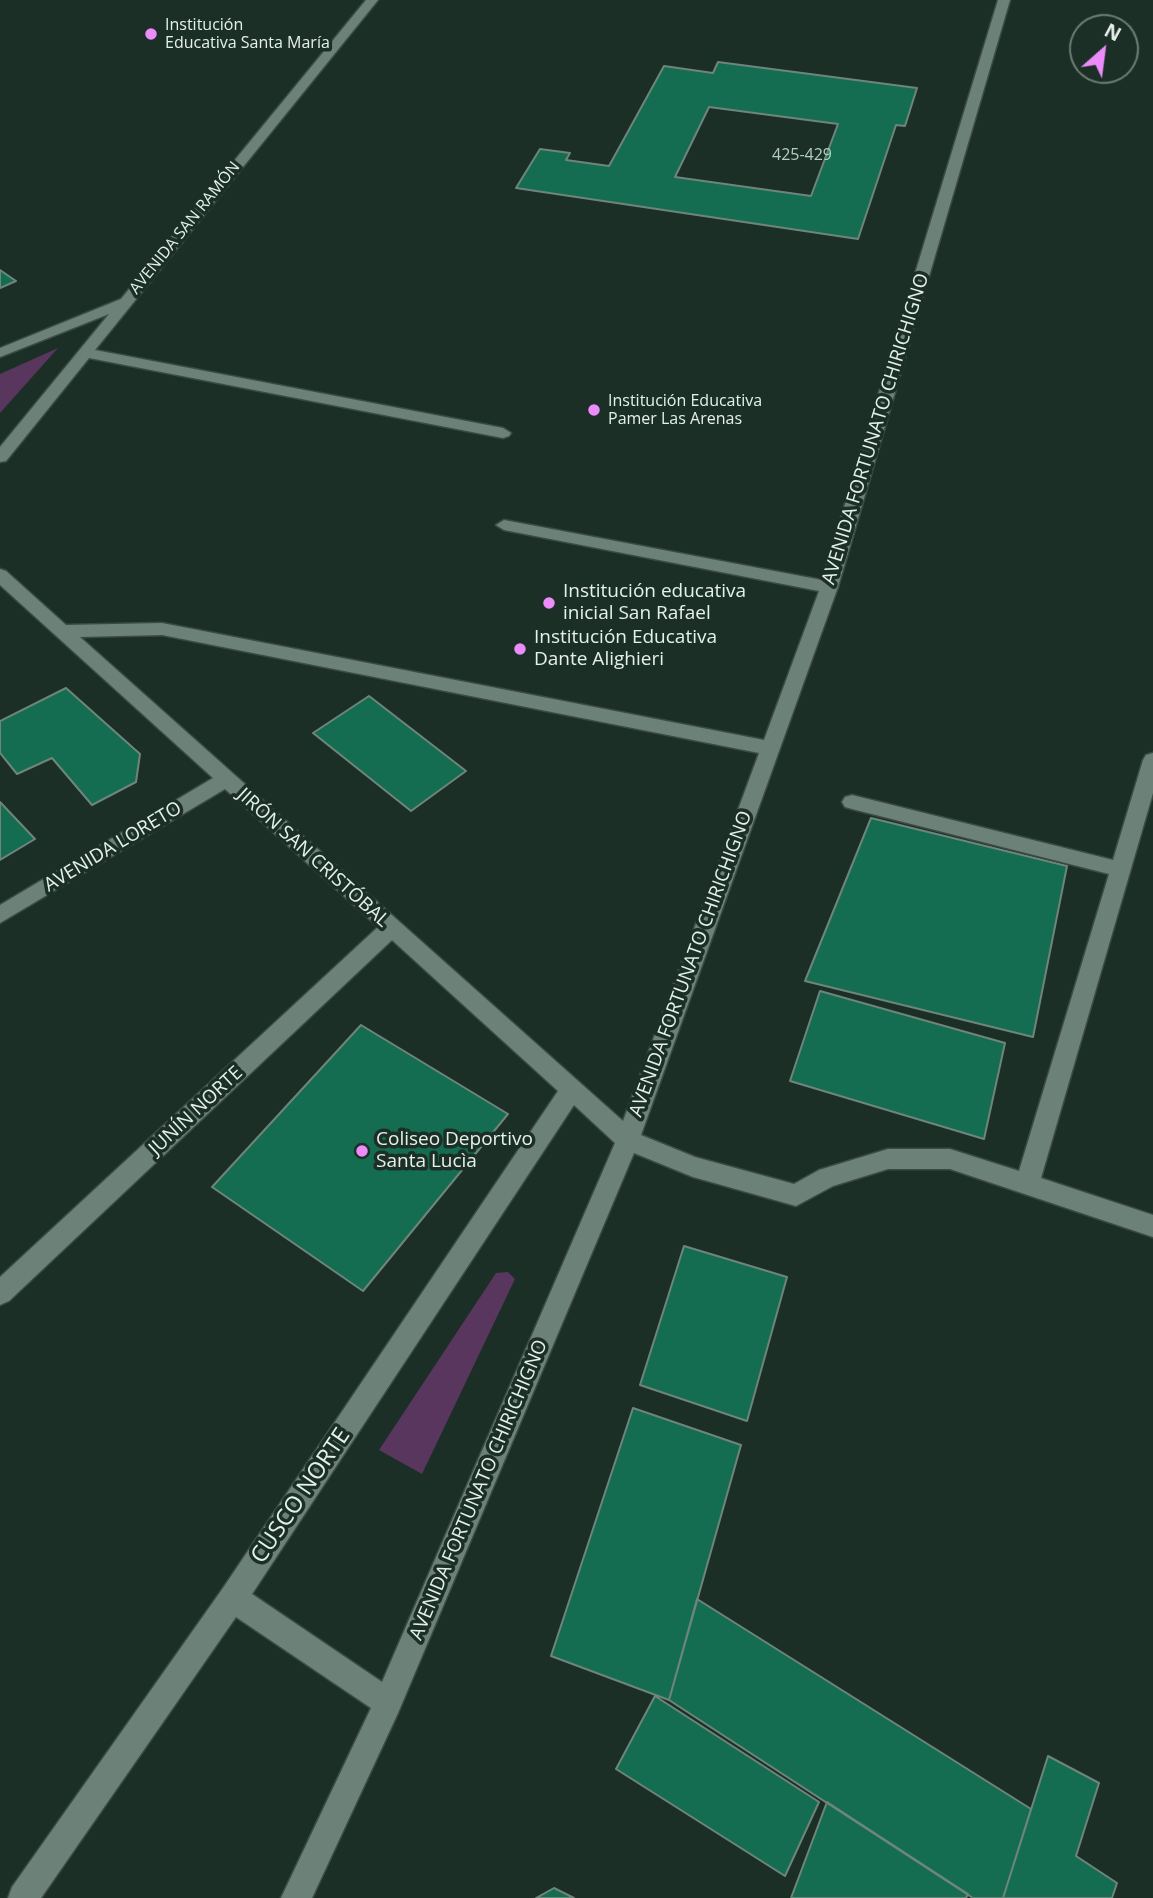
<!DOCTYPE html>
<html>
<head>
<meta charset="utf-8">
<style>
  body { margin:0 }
  #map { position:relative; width:1153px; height:1898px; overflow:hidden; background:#1c2f27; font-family:"Open Sans",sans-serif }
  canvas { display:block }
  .north { position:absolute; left:1069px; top:14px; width:70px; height:70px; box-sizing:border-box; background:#1c2f27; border:2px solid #6c7c75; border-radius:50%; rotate:28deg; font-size:19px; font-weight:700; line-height:28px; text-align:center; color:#e4f0ea }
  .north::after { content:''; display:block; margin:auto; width:24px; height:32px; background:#ec8cfb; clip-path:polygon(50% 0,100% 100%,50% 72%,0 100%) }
</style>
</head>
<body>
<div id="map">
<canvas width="1153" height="1898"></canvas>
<div class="north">N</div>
</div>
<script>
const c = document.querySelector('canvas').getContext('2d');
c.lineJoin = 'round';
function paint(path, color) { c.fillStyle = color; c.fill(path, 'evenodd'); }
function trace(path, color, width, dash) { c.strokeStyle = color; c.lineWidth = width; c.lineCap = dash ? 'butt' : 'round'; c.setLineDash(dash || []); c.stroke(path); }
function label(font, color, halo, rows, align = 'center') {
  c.font = font + ' "Open Sans",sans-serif'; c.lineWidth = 7; c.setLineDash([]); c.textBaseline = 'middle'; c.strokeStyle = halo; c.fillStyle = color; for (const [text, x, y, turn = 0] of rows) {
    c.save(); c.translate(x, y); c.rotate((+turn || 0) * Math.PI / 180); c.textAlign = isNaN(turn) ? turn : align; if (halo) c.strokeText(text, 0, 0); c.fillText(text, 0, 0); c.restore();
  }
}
paint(new Path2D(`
  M 58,348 L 0,413 L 0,374 Z
  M 508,1272 L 515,1279 L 422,1474 L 379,1450 L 496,1273 Z`), '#58365e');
const building = new Path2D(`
  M 718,62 L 917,88 L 905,126 L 896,125 L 858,239 L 516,188 L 540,149 L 570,153 L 566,160 L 609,166 L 664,66 L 713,73 ZM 709,107 L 838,124 L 811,196 L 675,177 Z
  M 0,270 L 16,281 L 0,288 Z
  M 66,688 L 140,754 L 136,782 L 92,805 L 52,758 L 17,774 L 0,753 L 0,721 Z
  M 369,696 L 466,771 L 411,811 L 313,733 Z
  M 0,802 L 35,839 L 0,860 Z
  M 871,818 L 1067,866 L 1033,1037 L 805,981 Z
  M 820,991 L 1005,1043 L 984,1139 L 790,1081 Z
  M 361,1025 L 508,1114 L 363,1291 L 212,1187 Z
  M 684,1246 L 787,1277 L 747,1421 L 640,1385 Z
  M 633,1408 L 741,1445 L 669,1700 L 551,1656 Z
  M 697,1599 L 1031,1809 L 1003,1898 L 973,1898 L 669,1700 Z
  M 655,1696 L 819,1802 L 785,1876 L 616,1769 Z
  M 1048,1756 L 1099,1783 L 1076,1856 L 1117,1883 L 1112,1898 L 1003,1898 Z
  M 827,1802 L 968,1894 L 966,1898 L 791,1898 Z
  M 554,1888 L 574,1898 L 536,1898 Z`);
paint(building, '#146d51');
trace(building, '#6f857b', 2);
const minor = new Path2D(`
  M 366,0 L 378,0 L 95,350 L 503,428 L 511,433 L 509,436 L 503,438 L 89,358 L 6,461 L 0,462 L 0,447 L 109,314 L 0,357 L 0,348 L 121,299 Z
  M 998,0 L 1010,0 L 838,587 L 641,1135 L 695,1157 L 794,1184 L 819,1170 L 888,1149 L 950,1149 L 1019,1171 L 1109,874 L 852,809 L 845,807 L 842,802 L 845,797 L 852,795 L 1113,860 L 1143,760 L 1146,755 L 1153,753 L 1153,793 L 1041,1178 L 1153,1215 L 1153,1237 L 950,1169 L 888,1169 L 833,1186 L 796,1206 L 693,1177 L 634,1153 L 398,1713 L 312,1898 L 281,1898 L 371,1708 L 236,1617 L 41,1898 L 8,1898 L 12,1887 L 223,1588 L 558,1091 L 392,940 L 9,1301 L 0,1305 L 0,1277 L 378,927 L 225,789 L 0,923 L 0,905 L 213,778 L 0,585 L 0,569 L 6,571 L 66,625 L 162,623 L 764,740 L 819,591 L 504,530 L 496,525 L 504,520 L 822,580 ZM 162,635 L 759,753 L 623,1121 L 80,637 ZM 574,1105 L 615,1143 L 382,1682 L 252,1594 Z`);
trace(minor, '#3b4b44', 3);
paint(minor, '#6c8178');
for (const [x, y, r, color] of [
  [151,34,7,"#ec8cfb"],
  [594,410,7,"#ec8cfb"],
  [549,603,7,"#ec8cfb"],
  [520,649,7,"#ec8cfb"],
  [362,1151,7,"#ec8cfb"]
]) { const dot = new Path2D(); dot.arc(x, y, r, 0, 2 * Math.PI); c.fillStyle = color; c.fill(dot); trace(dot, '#1c2f27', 2.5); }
label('16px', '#e4f0ea', '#1c2f27', [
  ["Institución",165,25],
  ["Educativa Santa María",165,43],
  ["Institución Educativa",608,401],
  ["Pamer Las Arenas",608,419]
], 'left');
label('16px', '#b0cfc4', null, [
  ["425-429",802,155]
]);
label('16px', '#e4f0ea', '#1c2f27', [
  ["AVENIDA SAN RAMÓN",185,228,-51]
]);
label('19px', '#e4f0ea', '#1c2f27', [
  ["AVENIDA FORTUNATO CHIRICHIGNO",876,429,-73],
  ["AVENIDA LORETO",113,847,-31],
  ["JIRÓN SAN CRISTÓBAL",313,858,42],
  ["AVENIDA FORTUNATO CHIRICHIGNO",691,964,-70],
  ["JUNÍN NORTE",196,1111,-43],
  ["AVENIDA FORTUNATO CHIRICHIGNO",479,1490,-67]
]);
label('19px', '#e4f0ea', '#1c2f27', [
  ["Institución educativa",563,592],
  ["inicial San Rafael",563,614],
  ["Institución Educativa",534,638],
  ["Dante Alighieri",534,660],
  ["Coliseo Deportivo",376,1140],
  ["Santa Lucìa",376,1162]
], 'left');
label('23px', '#e4f0ea', '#1c2f27', [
  ["CUSCO NORTE",301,1496,-56]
]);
</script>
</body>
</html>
